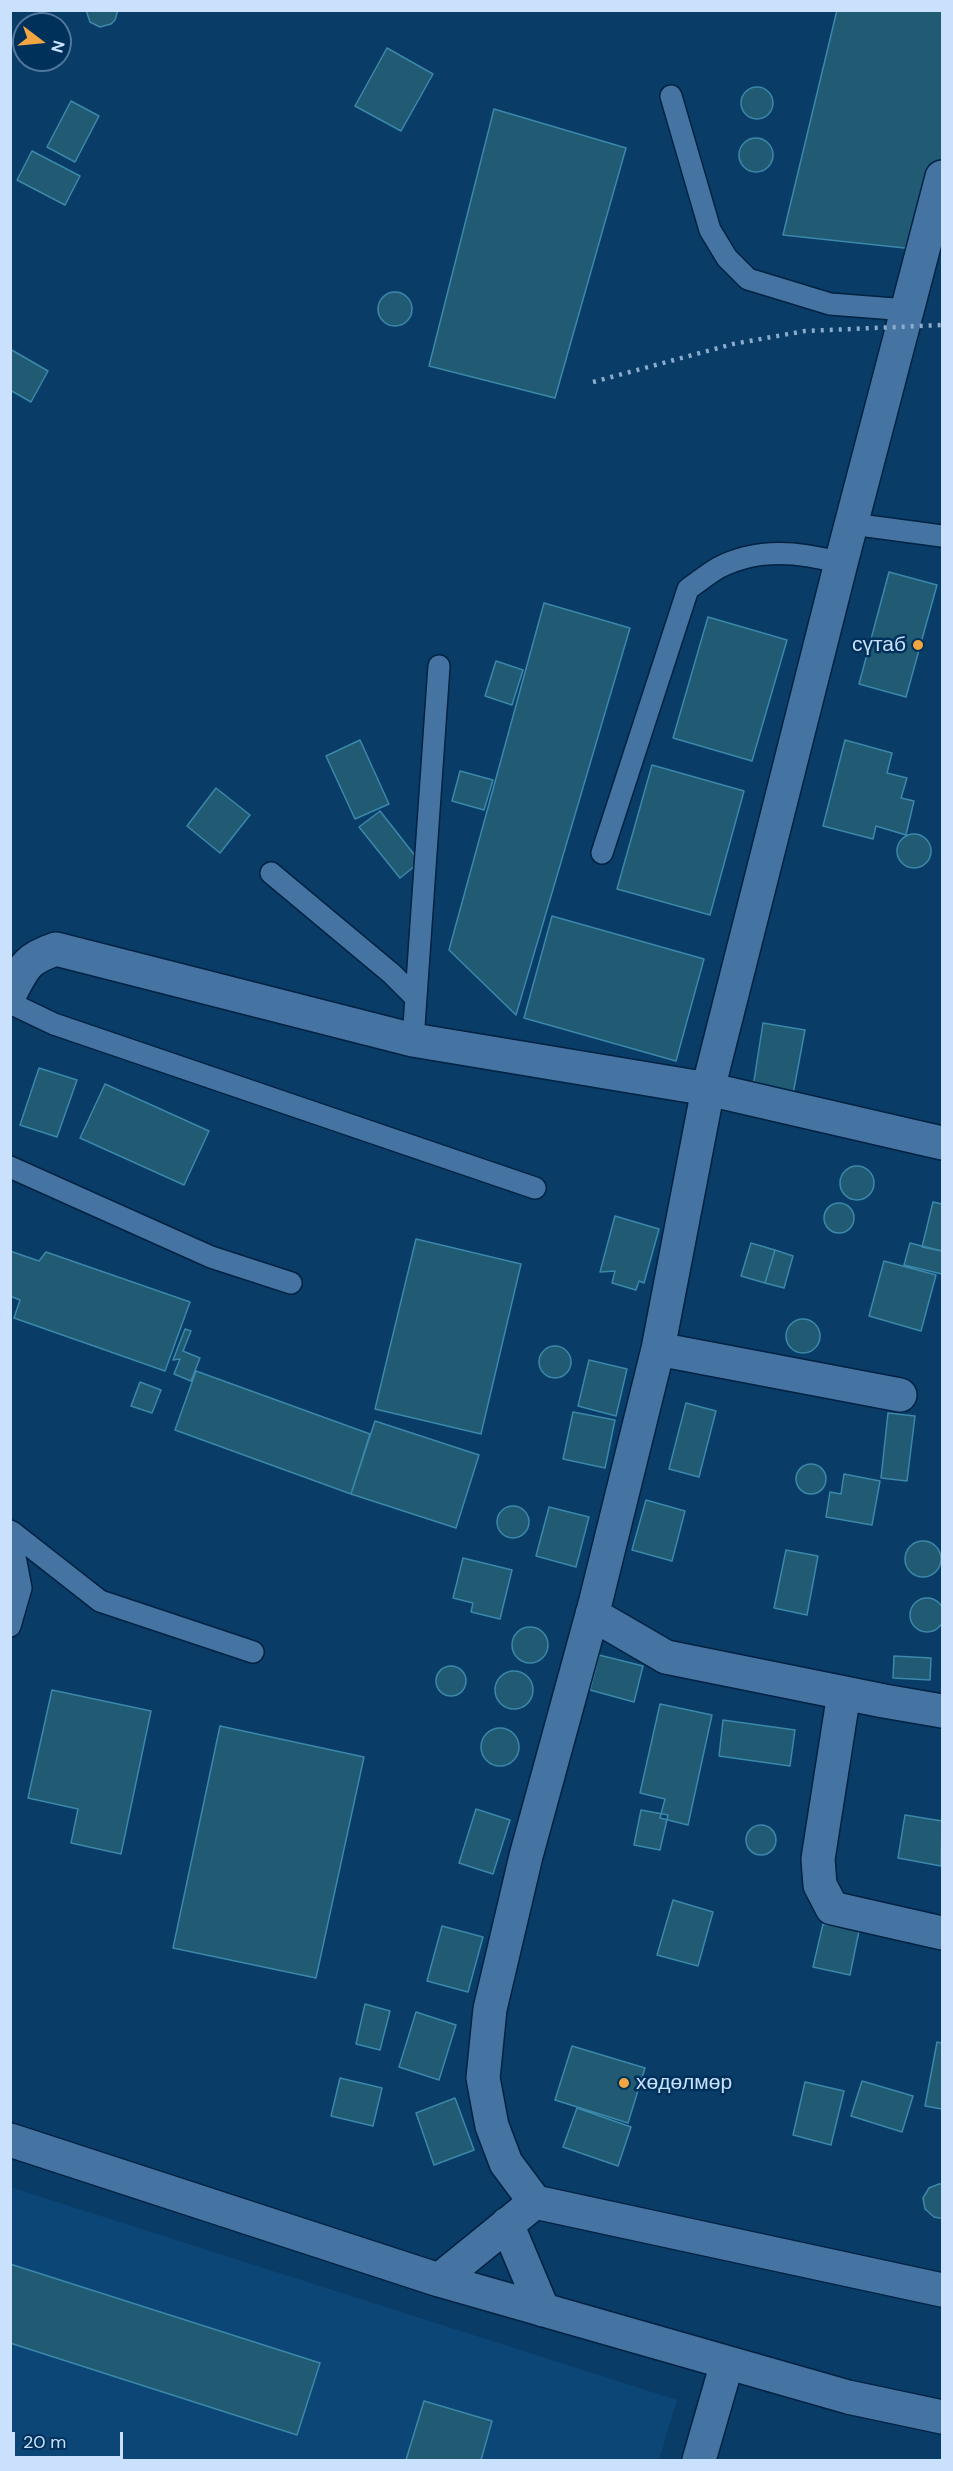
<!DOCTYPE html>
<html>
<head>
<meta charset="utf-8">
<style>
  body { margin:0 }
  #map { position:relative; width:953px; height:2471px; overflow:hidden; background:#093c67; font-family:"DM Sans",sans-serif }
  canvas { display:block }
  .frame { position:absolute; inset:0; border:12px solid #c9e1fc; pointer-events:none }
  .north { position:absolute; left:12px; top:12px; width:60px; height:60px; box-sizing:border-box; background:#00315b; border:2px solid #50779b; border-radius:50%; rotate:106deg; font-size:16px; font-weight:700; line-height:24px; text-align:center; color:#c9e1fc }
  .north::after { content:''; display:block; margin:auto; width:21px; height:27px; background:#f2a540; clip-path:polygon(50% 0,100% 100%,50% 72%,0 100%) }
  .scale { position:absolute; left:12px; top:2432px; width:111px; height:27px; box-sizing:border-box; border:3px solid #c9e1fc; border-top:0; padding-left:8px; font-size:18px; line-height:21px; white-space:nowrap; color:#c9e1fc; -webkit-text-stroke:4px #00315b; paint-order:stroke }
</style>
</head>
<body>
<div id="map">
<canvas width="953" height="2471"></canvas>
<div class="frame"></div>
<div class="north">N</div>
<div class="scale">20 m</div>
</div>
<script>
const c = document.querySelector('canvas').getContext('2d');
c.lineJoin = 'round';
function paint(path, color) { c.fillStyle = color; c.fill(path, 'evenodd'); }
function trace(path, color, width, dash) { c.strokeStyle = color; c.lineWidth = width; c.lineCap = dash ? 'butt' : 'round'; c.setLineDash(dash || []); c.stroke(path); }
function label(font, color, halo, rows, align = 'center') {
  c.font = font + ' "DM Sans",sans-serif'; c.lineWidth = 5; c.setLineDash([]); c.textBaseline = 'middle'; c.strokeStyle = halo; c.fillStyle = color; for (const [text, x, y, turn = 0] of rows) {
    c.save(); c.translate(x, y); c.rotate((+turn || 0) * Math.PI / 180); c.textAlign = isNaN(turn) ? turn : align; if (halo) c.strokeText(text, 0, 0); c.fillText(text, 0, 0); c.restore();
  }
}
paint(new Path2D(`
  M 10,2187 L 677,2400 L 659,2460 L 11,2460 Z`), '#0c4676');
const building = new Path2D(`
  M 86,10 L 118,10 L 115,20 L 111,24 L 100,27 L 90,22 Z
  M 837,10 L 942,10 L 942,177 L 923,250 L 783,235 Z
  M 387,48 L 433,74 L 401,131 L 355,106 Z
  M741 103a16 16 0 1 1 32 0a16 16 0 1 1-32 0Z
  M 71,101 L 99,116 L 75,162 L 47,147 Z
  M 494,109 L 626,148 L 555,398 L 429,366 Z
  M739 155a17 17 0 1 1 34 0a17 17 0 1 1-34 0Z
  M 32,151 L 80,176 L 65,205 L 17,180 Z
  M378 309a17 17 0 1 1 34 0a17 17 0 1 1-34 0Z
  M 10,349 L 48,371 L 31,402 L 10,390 Z
  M 889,572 L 937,585 L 906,697 L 859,684 Z
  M 544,603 L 630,628 L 516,1015 L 449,950 Z
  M 708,617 L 787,640 L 752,761 L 673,738 Z
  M 496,661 L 523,670 L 512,705 L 485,696 Z
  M 360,740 L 389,804 L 355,819 L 326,756 Z
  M 845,740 L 892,753 L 887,773 L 907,778 L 901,798 L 914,801 L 906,835 L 876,826 L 873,839 L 823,826 Z
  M 652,765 L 744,791 L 710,915 L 617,889 Z
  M 460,771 L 493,780 L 484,810 L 452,801 Z
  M 216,788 L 250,815 L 220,853 L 187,826 Z
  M 380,811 L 420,862 L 400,878 L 359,827 Z
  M897 851a17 17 0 1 1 34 0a17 17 0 1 1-34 0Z
  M 552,916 L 704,959 L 676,1061 L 524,1018 Z
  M 763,1023 L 805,1030 L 793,1094 L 753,1087 Z
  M 39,1068 L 77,1080 L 57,1137 L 20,1125 Z
  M 105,1084 L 209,1131 L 184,1185 L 80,1138 Z
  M840 1183a17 17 0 1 1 34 0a17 17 0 1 1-34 0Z
  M 933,1202 L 942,1204 L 942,1251 L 922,1247 Z
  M824 1218a15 15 0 1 1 30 0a15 15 0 1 1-30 0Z
  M 615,1216 L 659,1229 L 644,1283 L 639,1281 L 636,1290 L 612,1283 L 615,1271 L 600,1272 Z
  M 416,1239 L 521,1264 L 481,1434 L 375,1409 Z
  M 751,1243 L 775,1250 L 765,1283 L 741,1276 Z
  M 910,1243 L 942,1251 L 942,1274 L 904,1265 Z
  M 775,1250 L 793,1256 L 784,1288 L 765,1283 Z
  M 10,1251 L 39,1261 L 46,1252 L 190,1302 L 165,1371 L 14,1318 L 20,1300 L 10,1296 Z
  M 884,1261 L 936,1275 L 921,1331 L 869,1316 Z
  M786 1336a17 17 0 1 1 34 0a17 17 0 1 1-34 0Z
  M 185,1329 L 191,1331 L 183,1351 L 200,1358 L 191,1381 L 174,1374 L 180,1359 L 173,1360 Z
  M539 1362a16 16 0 1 1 32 0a16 16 0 1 1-32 0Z
  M 589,1360 L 627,1369 L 616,1416 L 578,1406 Z
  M 196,1371 L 370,1434 L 351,1494 L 175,1430 Z
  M 140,1382 L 161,1390 L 152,1413 L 131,1406 Z
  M 686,1403 L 716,1411 L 699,1477 L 669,1469 Z
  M 573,1412 L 615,1420 L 605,1468 L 563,1459 Z
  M 888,1413 L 915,1416 L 907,1481 L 881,1478 Z
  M 375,1421 L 479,1455 L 456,1528 L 351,1494 Z
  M796 1479a15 15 0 1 1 30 0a15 15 0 1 1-30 0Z
  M 844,1474 L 880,1481 L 872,1525 L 826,1517 L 830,1492 L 841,1494 Z
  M 646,1500 L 685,1511 L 672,1561 L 632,1550 Z
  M497 1522a16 16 0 1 1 32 0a16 16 0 1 1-32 0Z
  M 549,1507 L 589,1517 L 576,1567 L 536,1556 Z
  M905 1559a18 18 0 1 1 36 0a18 18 0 1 1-36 0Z
  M 786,1550 L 818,1556 L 807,1615 L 774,1608 Z
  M 463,1558 L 512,1570 L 500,1619 L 471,1612 L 473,1603 L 453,1598 Z
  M910 1615a17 17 0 1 1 34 0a17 17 0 1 1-34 0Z
  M512 1645a18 18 0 1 1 36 0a18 18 0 1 1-36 0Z
  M 599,1655 L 643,1666 L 634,1702 L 590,1690 Z
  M 894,1656 L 931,1658 L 930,1680 L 893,1678 Z
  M436 1681a15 15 0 1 1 30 0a15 15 0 1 1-30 0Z
  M495 1690a19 19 0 1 1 38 0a19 19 0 1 1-38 0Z
  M 52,1690 L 151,1711 L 121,1854 L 71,1843 L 78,1809 L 28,1798 Z
  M 660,1704 L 712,1715 L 688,1825 L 660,1818 L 665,1799 L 640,1793 Z
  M 723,1720 L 795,1730 L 790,1766 L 719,1756 Z
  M 220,1726 L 364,1757 L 316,1978 L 173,1948 Z
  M481 1747a19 19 0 1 1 38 0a19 19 0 1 1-38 0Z
  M 476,1809 L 510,1820 L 493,1874 L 459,1863 Z
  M 641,1810 L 668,1815 L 660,1850 L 634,1845 Z
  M 905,1815 L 942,1821 L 941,1866 L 898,1858 Z
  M746 1840a15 15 0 1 1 30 0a15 15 0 1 1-30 0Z
  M 673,1900 L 713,1912 L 698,1966 L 657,1955 Z
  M 823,1924 L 859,1931 L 850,1975 L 813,1967 Z
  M 442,1926 L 483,1937 L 468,1992 L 427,1981 Z
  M 365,2004 L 390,2011 L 380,2050 L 356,2044 Z
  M 416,2012 L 456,2025 L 439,2080 L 399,2067 Z
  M 937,2042 L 942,2043 L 942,2109 L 925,2106 Z
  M 572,2046 L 645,2068 L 628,2123 L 555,2100 Z
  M 340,2078 L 382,2088 L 373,2126 L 331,2116 Z
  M 862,2081 L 913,2096 L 902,2132 L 851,2116 Z
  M 805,2082 L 844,2091 L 831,2145 L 793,2135 Z
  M 455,2098 L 474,2150 L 434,2165 L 416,2113 Z
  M 577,2108 L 631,2127 L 618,2166 L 563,2147 Z
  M 939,2184 L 942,2184 L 942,2218 L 939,2218 L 934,2217 L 925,2209 L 923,2198 L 929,2188 Z
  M 10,2264 L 320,2363 L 297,2435 L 10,2343 Z
  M 424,2401 L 492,2421 L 481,2460 L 406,2460 Z`);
paint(building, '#205a73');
trace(building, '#3c88aa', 1.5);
const service = new Path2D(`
  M 671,96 L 710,230 L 727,258 L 748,279 L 830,304 L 907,310
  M 852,524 L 942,536
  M 602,853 L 688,589 C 698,582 708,574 718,568 C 758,547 800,552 841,563
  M 271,873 L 392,974 L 416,998
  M 10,1003 L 54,1024 L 535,1188
  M 413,1040 L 439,666
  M 10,1167 L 211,1257 L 291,1283
  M 10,1531 L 21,1588 L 10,1626
  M 12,1532 L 100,1601 L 253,1652`);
const minor = new Path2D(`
  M 942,177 L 841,563 L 708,1089 L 658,1349 L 596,1600 L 526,1856 L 490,2009 L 483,2078 L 492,2126 L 506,2163 L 535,2202 L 942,2290
  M 10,994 C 24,967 26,959 56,949 L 413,1040 L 708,1089 L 942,1143
  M 658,1349 L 900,1395
  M 592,1614 L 666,1657 L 884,1701 L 942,1711
  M 844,1693 L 818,1859 L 820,1885 L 832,1908 L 942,1933
  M 10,2140 L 439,2280 L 848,2397 L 942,2417
  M 507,2224 L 543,2310
  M 439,2280 L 535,2202
  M 699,2460 L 727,2363`);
trace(service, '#002242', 24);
trace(minor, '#002242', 36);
trace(service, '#4574a3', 21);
trace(minor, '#4574a3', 33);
trace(new Path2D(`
  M 593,382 L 733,344 L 805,331 L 942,325`), '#8baccc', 4.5, [3, 6]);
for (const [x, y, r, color] of [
  [918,645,6,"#f2a540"],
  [624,2083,6,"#f2a540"]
]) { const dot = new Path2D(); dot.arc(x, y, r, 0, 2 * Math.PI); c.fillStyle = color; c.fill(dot); trace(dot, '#00315b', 2); }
label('21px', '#c9e1fc', '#00315b', [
  ["сүтаб",906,645],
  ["хөдөлмөр",636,2083,"left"]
], 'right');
</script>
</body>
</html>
